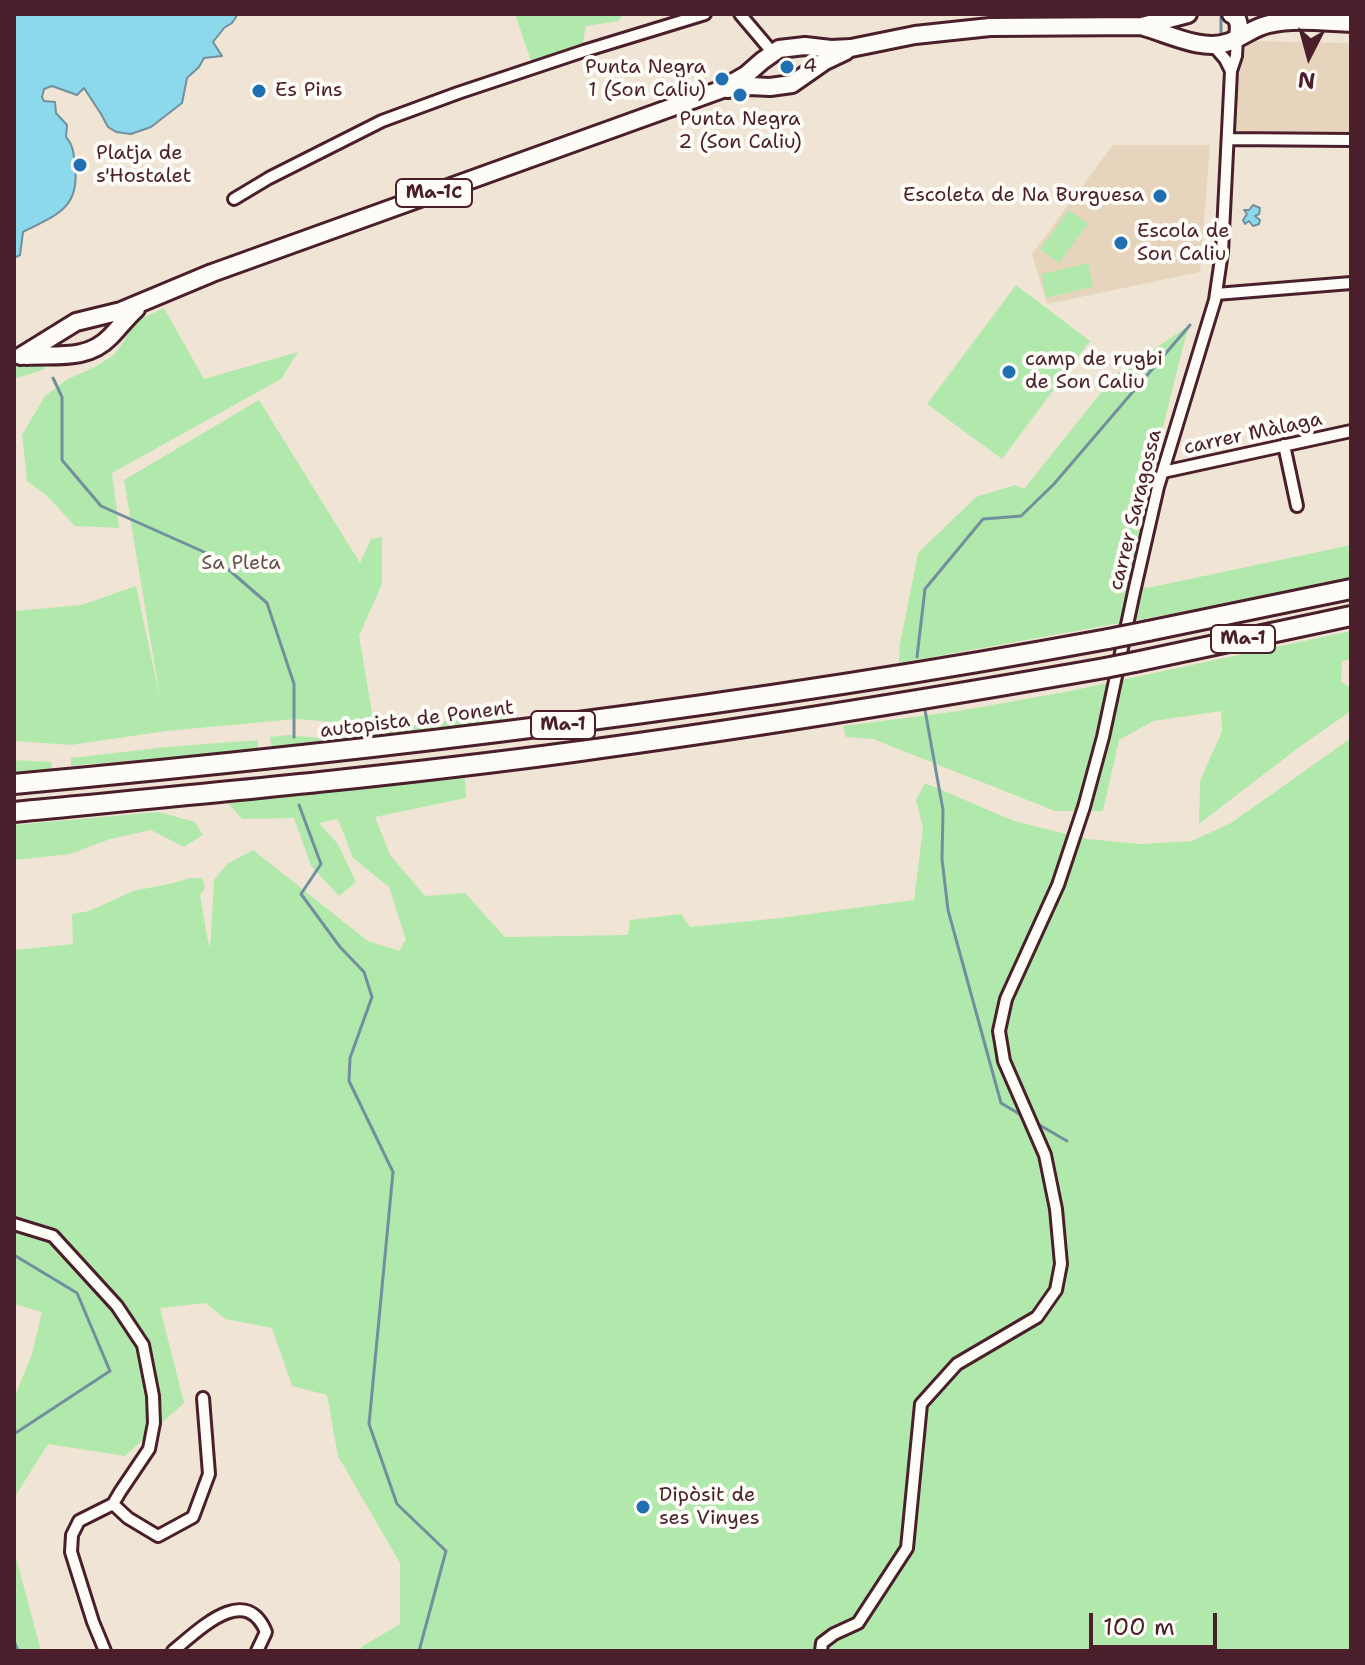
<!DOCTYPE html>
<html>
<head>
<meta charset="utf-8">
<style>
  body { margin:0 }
  #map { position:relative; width:1365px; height:1665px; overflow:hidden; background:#f0e5d4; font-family:"Shantell Sans",sans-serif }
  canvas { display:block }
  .frame { position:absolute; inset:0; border:16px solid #4a1f2b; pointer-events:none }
  .north { position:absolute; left:1269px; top:16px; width:80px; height:80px; -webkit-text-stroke:6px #fdfcf7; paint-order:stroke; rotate:186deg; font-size:22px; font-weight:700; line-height:32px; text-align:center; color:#4a1f2b }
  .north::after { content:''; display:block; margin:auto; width:28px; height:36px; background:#4a1f2b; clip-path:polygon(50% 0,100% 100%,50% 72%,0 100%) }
  .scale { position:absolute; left:1089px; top:1613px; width:128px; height:36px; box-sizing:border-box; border:4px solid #4a1f2b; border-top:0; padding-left:10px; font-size:24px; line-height:28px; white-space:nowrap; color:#4a1f2b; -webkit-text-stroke:6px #fdfcf7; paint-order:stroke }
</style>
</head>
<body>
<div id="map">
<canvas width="1365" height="1665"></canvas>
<div class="frame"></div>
<div class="north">N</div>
<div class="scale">100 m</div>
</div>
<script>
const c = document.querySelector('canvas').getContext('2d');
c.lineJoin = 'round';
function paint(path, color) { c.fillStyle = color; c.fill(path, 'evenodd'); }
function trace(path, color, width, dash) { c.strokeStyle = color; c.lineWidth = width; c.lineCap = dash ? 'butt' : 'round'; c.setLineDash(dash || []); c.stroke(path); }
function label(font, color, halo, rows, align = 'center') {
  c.font = font + ' "Shantell Sans",sans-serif'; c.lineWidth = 8; c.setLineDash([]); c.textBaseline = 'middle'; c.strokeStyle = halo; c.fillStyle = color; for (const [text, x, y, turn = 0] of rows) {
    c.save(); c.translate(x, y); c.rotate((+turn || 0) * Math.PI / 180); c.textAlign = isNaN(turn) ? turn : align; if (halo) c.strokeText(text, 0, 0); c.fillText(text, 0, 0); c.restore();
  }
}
paint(new Path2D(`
  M 1248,41 L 1351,43 L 1351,134 L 1234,131 L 1238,80 Z
  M 1113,145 L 1210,145 L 1200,272 L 1047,304 L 1032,254 Z`), '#e6d4bc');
paint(new Path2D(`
  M 515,14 L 623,14 L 619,21 L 586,26 L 582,48 L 531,61 Z
  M 1069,210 L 1088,224 L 1059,263 L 1040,249 Z
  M 1088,263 L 1093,287 L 1046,298 L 1042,274 Z
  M 1016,285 L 1090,341 L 1002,459 L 927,404 Z
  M 164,308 L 204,379 L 298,352 L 281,379 L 112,473 L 119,528 L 75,526 L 47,496 L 27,481 L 22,435 L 45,396 L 68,379 L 93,368 L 114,355 L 126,338 L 128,325 Z
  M 1190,325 L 1185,339 L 1152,471 L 1129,582 L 1147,588 L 1351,545 L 1351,578 L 1292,592 L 899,663 L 900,644 L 918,553 L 976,497 L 1015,485 L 1024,489 L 1115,375 Z
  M 25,362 L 43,362 L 45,369 L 14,379 L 14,365 Z
  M 259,400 L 360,563 L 371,539 L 382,537 L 382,584 L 359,636 L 373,718 L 344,723 L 297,719 L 166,731 L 71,745 L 14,741 L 14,611 L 82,605 L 136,586 L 160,698 L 124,480 Z
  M 1351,631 L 1351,659 L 1342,661 L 1341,682 L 1351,688 L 1351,711 L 1302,745 L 1199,824 L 1200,781 L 1222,731 L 1221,711 L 1153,721 L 1119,740 L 1103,811 L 1055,811 L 873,739 L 846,737 L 843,726 L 959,711 L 1070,691 Z
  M 504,713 L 505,723 L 336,743 L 335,736 Z
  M 289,735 L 329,739 L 329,744 L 272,749 L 270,737 Z
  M 1351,738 L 1351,1651 L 360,1651 L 363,1646 L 400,1624 L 400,1563 L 338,1456 L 327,1395 L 292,1386 L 272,1328 L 225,1319 L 206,1303 L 160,1308 L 184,1403 L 125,1456 L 48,1444 L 16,1495 L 14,1513 L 14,1398 L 32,1354 L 42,1312 L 14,1304 L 14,950 L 73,944 L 72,914 L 89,911 L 133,891 L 174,883 L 190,878 L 202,878 L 205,888 L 200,895 L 209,947 L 211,939 L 214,880 L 227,864 L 253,850 L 368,941 L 399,951 L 406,940 L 389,887 L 353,858 L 338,819 L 319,823 L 338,844 L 356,882 L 339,896 L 311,866 L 294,818 L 242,819 L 227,802 L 465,778 L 466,798 L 375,817 L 390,855 L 425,896 L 465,893 L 505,937 L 628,935 L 630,920 L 681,914 L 690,927 L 780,918 L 914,900 L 923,828 L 916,800 L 925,783 L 1014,821 L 1087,839 L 1141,844 L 1192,841 L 1231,823 Z
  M 258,740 L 258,749 L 71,766 L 71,758 L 166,747 Z
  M 14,760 L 51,762 L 53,773 L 14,776 Z
  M 158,812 L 195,822 L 203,835 L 184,847 L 151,830 L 110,839 L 70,854 L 14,860 L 14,825 Z
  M 14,1550 L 41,1651 L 14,1651 Z`), '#b1e9ac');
const water = new Path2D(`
  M 14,14 L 238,14 L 232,23 L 224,28 L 213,42 L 222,56 L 204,58 L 199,67 L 187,78 L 182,103 L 151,127 L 131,134 L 116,132 L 108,127 L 101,114 L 84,88 L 77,95 L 52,86 L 44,89 L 42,97 L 44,101 L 55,102 L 56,113 L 67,125 L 66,137 C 74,146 74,156 75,168 C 80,209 54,216 23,232 L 20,255 L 14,258 Z
  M 1253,205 L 1260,208 L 1259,214 L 1255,216 L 1260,220 L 1259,224 L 1253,226 L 1249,221 L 1245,224 L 1243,220 L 1247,214 L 1244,210 L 1249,210 Z`);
paint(water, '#8cd9eb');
trace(water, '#728f9e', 2);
trace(new Path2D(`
  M 1221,36 L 1221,17
  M 53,378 L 62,397 L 62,460 L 101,506 L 213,556 L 267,603 L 294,684 L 294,737
  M 917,657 L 925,589 L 983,519 L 1021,516 L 1054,484 L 1190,325
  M 925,710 L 943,810 L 942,859 L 948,910 L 1001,1103 L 1026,1118
  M 299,805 L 321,864 L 301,894 L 340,947 L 364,972 L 372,997 L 350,1058 L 349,1081 L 393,1172 L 369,1424 L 397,1504 L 446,1551 L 419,1651
  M 1036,1123 L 1067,1141
  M 14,1255 L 77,1293 L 110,1371 L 14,1434
  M 14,1641 L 18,1651`), '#728f9e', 3);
const minor = new Path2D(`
  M 740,14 L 773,53
  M 1212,44 L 1225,59 L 1231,71
  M 1228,139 L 1351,140
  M 234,199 L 269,178 L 382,121 L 458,93 L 584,51 L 705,14
  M 1216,294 L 1351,283
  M 1284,445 L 1297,506
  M 1163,472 L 1351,431
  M 14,1224 L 53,1236 L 117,1306 L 143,1345 L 153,1396 L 154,1423 L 149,1449 L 120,1492 L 113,1504 L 79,1521 L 72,1535 L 71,1552 L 93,1622 L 105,1651
  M 113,1504 L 128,1518 L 158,1536 L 193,1517 L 209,1474 L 203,1398
  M 173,1651 C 198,1631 245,1582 266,1632 L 257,1651
  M 821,1651 L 822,1643 L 834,1634 L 858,1623 L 907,1548 L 921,1404 L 957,1364 L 1037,1317 L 1056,1290 L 1061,1264 L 1056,1209 L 1045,1155 L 1004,1061 L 999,1031 L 1006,999 L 1058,885 L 1084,807 L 1103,737 L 1134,592 L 1158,487 L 1215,300 L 1222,252 L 1231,71 L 1236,56 L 1237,39`);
const primary = new Path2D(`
  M 1231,14 C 1241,18 1239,29 1238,38
  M 1144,27 C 1169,34 1203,52 1229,42 C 1243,37 1254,27 1269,24 C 1295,18 1325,22 1351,23
  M 727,89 L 750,86 L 770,87 L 792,84 L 825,61 L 846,51
  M 21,356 L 76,322 L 121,311 L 212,273 L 720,90 L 746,75 L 762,61 L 779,49 L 805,46 L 831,49 L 851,48 L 915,35 L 990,27 L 1142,26 L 1188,14
  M 26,356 C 55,354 87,361 110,337 C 119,328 126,318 136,309`);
const motorway = new Path2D(`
  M 1148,631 L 1351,589
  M 1135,662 L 1351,616
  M 14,784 C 381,750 746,706 1108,639
  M 14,812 C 201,794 387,777 573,752 C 751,728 928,699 1105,668`);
trace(minor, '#4a1f2b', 16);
trace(primary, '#4a1f2b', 22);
trace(motorway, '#4a1f2b', 24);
trace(minor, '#fdfcf7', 10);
trace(primary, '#fdfcf7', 16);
trace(motorway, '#fdfcf7', 18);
const motorwayBridge = new Path2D(`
  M 1108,639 L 1148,631
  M 1105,668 L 1135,662`);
trace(motorwayBridge, '#4a1f2b', 24, []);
trace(motorwayBridge, '#fdfcf7', 18);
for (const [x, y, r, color] of [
  [787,67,8,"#1f6fb2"],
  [722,79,8,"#1f6fb2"],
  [259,91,8,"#1f6fb2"],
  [740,95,8,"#1f6fb2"],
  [80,165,8,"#1f6fb2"],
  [1160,196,8,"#1f6fb2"],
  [1121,243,8,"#1f6fb2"],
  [1009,372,8,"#1f6fb2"],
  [643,1507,8,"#1f6fb2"]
]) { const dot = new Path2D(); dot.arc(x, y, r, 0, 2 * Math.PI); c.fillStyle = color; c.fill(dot); trace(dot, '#fdfcf7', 3); }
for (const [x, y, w] of [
  [434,193,76],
  [1243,639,64],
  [563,725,64]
]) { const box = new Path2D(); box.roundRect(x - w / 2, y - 14, w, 28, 6); c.fillStyle = '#fdfcf7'; c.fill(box); trace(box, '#4a1f2b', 2); }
label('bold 18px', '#4a1f2b', null, [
  ["Ma-1C",434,193],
  ["Ma-1",1243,639],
  ["Ma-1",563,725]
]);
label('20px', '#4a1f2b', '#fdfcf7', [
  ["4",803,67],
  ["Punta Negra",706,68,"right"],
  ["1 (Son Caliu)",706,91,"right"],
  ["Es Pins",275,91],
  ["Punta Negra",740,120,"center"],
  ["2 (Son Caliu)",740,143,"center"],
  ["Platja de",96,154],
  ["s'Hostalet",96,177],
  ["Escoleta de Na Burguesa",1144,196,"right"],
  ["Escola de",1137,232],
  ["Son Caliu",1137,255],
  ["camp de rugbi",1025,360],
  ["de Son Caliu",1025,383],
  ["Dipòsit de",659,1496],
  ["ses Vinyes",659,1519]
], 'left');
label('20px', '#4a1f2b', '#fdfcf7', [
  ["carrer Màlaga",1253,434,-12],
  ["carrer Saragossa",1136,510,-76],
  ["autopista de Ponent",417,720,-7]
]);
label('20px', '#64524b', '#fdfcf7', [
  ["Sa Pleta",241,564]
]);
</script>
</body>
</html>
